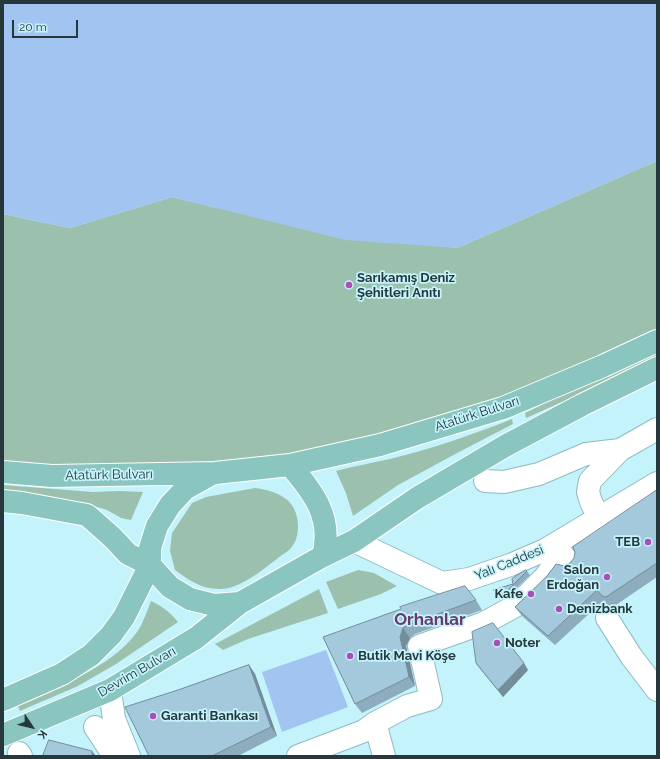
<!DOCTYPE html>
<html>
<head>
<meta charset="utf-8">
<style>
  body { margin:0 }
  #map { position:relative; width:660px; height:759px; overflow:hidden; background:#c5f3fb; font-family:Raleway,sans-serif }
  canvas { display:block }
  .frame { position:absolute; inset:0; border:4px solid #26383b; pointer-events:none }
  .north { position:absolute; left:12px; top:707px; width:40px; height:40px; -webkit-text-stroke:3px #c5f3fb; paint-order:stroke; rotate:125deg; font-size:11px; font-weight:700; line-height:16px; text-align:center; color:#26383b }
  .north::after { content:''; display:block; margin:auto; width:14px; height:18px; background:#26383b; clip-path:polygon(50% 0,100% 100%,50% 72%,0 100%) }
  .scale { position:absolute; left:12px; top:20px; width:66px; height:18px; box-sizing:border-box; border:2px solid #26383b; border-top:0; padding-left:5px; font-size:12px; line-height:14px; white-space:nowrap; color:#26383b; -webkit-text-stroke:3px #c5f3fb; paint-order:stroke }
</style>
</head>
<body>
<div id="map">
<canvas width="660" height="759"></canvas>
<div class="frame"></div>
<div class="north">K</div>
<div class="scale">20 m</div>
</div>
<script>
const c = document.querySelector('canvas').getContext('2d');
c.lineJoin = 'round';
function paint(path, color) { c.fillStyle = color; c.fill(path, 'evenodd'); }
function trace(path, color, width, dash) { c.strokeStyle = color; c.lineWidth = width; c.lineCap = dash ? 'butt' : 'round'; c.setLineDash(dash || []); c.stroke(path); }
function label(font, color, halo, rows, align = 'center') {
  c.font = font + ' Raleway,sans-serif'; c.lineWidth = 3.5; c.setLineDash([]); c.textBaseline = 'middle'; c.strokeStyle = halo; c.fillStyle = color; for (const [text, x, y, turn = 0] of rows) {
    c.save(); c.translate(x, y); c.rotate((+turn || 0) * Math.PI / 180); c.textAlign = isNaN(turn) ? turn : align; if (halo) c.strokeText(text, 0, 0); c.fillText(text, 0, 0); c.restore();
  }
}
paint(new Path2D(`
  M 657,161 L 657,335 L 504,399 L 406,428 L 287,454 L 175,465 L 38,464 L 3,461 L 3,214 L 70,228 L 172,197 L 217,208 L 457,248 Z
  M 657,349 L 657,360 L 526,418 L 525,413 Z
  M 512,419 L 513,424 L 459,452 L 398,485 L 353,516 L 346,493 L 336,471 C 354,466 372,463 390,459 C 431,449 472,435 512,419 Z
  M 3,485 L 93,492 L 120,491 L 143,492 L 131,520 L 121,518 L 107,510 L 84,503 L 3,492 Z
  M 255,488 C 278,491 297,499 298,525 C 298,533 297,541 291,548 C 288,552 281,555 277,559 C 262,570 239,590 219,589 C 201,589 189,580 175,570 L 170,551 L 172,533 L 192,503 L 206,497 Z
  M 358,570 L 374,573 L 397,586 L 381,594 L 338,609 L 326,582 Z
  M 319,589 L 328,613 L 248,639 L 223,650 L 215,644 Z
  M 151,601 C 162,606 170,612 178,622 L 116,664 L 78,686 L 20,711 L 17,704 C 57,687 111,668 137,632 C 143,624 147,611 151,601 Z`), '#9bc1ae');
paint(new Path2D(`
  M 3,3 L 657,3 L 657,161 L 457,248 L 345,240 L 172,197 L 70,228 L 3,214 Z
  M 326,650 L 348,707 L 282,732 L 262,672 Z`), '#a2c4f0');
const minor = new Path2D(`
  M 485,481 L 504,482 L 539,474 L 586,454 L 620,450
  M 594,508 L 591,502 L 588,492 L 590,481 L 620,450 L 657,429
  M 354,541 L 442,583 L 469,579 L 510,565 L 545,550 L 657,483
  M 607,618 L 631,656 L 657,690
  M 110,690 L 114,719 L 129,756
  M 375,723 L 384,756
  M 95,727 L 114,756
  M 19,753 L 21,756
  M 298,756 L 364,731 L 375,723 L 407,706 L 431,699 L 419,646 L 484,623 L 517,605 L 545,577 L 562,554 L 569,563`);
const major = new Path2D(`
  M 290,465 C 314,493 333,518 323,556
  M 3,472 L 52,476 L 215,473 L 290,465 L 380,445 L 503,408 L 603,366 L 657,341
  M 3,501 L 22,503 L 87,515 L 112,537 L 128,554 L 150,565 L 170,587 L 190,599 L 214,605 L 240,603 L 323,556 L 354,541 L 417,498 L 505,446 L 582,405 L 657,368
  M 3,700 L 62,674 L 91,655 L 111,635 L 124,617 L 150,565 L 150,548 L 157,526 L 170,505 L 185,489 L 212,474
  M 3,735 L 110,690 L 196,638 L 240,603`);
trace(minor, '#8ebac2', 24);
trace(major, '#fff', 24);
trace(minor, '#fff', 22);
trace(major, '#8bc5c0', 22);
paint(new Path2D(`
  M 657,490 L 657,577 L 613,607 L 608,606 L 604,600 L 555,645 L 522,616 L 515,607 L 564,566 L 570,563 Z
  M 526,570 L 530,575 L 509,595 L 502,599 L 493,590 L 513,584 Z
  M 476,600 L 482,610 L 415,634 L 410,638 L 406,646 L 415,686 L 362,713 L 355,704 L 323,637 Z
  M 476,663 L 528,670 L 503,697 L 481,670 Z
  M 249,665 L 255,674 L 277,736 L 238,756 L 149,756 L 178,690 Z`), '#8dadbe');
paint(new Path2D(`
  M 403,628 L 410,638 L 406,646 L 415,686 L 409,677 L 400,637 Z
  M 524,663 L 528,670 L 503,697 L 498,690 Z
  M 249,665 L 255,674 L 277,736 L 271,727 Z
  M 92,751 L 96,756 L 92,756 Z`), '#738d9b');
const building = new Path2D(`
  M 657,490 L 657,563 L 606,597 L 602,596 L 597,590 L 548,636 L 515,607 L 547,576 L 556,564 L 564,566 L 570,563 L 574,558 L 575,552 L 573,547 Z
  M 526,570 L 527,571 L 507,591 L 500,595 L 493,590 L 513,584 L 512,579 Z
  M 465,586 L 476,600 L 408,625 L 403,628 L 400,637 L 409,677 L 355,704 L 323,637 L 401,609 L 400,607 Z
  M 493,623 L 524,663 L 498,690 L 476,663 L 472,632 Z
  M 249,665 L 271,727 L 212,756 L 149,756 L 125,707 L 178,690 Z
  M 49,740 L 92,751 L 92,756 L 43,756 Z`);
paint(building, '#a4c9dd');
trace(building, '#738d9b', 1);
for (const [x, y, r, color] of [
  [349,285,4,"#aa4db8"],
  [648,542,4,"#aa4db8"],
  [607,577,4,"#aa4db8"],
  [531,594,4,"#aa4db8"],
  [559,609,4,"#aa4db8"],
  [497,643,4,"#aa4db8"],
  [350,656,4,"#aa4db8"],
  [153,716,4,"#aa4db8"]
]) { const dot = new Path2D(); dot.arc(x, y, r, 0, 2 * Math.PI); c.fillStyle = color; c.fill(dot); trace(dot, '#c5f3fb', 1.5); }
label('bold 13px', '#26383b', '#c5f3fb', [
  ["Sarıkamış Deniz",357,278],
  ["Şehitleri Anıtı",357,293],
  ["TEB",640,542,"right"],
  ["Salon",599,570,"right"],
  ["Erdoğan",599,585,"right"],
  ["Kafe",523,594,"right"],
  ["Denizbank",567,609],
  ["Noter",505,643],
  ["Butik Mavi Köşe",358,656],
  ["Garanti Bankası",161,716]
], 'left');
label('13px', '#26383b', '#c5f3fb', [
  ["Atatürk Bulvarı",477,414,-18],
  ["Atatürk Bulvarı",109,475,-1],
  ["Yalı Caddesi",509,563,-22],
  ["Devrim Bulvarı",137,672,-30]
]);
label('bold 17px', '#683a6f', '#c5f3fb', [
  ["Orhanlar",430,620]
]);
</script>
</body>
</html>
